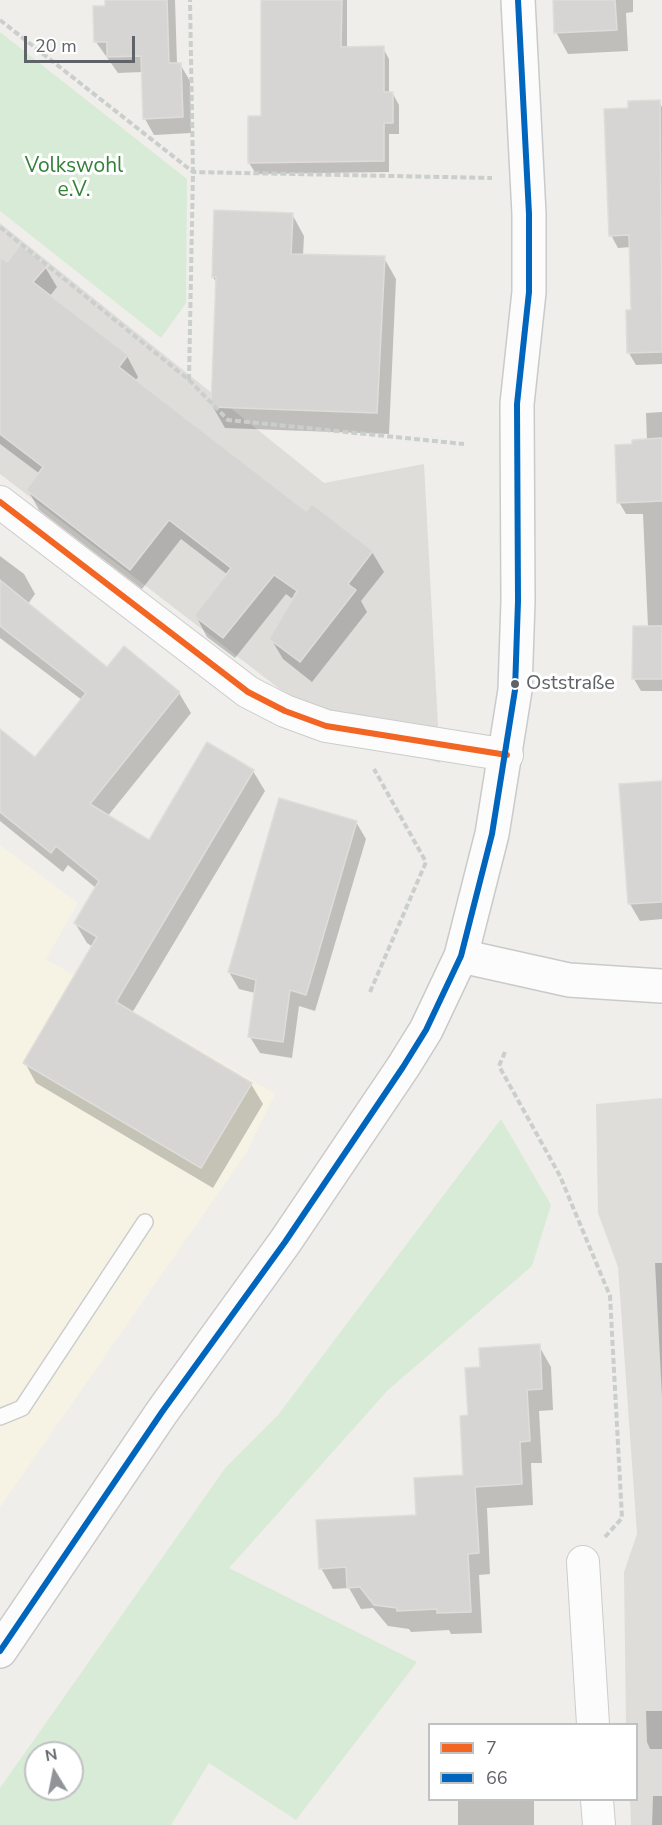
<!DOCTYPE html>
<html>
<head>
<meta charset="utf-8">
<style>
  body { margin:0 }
  #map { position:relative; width:662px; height:1825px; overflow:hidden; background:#efeeea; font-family:"Nunito Sans",sans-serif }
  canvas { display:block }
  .legend { position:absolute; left:428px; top:1723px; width:210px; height:78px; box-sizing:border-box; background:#fff; border:2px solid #bfc1c3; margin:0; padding:8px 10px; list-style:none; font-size:18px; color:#5f6368 }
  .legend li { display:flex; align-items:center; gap:12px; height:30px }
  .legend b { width:30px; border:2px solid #bfc1c3 }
  .north { position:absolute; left:24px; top:1741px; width:60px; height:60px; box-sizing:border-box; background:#fff; border:2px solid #bfc1c3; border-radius:50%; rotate:350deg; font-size:16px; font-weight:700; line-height:24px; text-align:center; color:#5f6368 }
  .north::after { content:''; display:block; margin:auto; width:21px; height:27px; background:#919496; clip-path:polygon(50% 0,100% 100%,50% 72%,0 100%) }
  .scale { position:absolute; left:24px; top:36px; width:111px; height:27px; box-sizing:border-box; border:3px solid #5f6368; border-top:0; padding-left:8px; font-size:18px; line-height:21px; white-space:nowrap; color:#5f6368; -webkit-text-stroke:4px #fff; paint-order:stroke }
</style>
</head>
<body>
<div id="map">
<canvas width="662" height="1825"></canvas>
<ul class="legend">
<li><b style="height:8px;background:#f26522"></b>7</li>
<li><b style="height:8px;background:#0065bd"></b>66</li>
</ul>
<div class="north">N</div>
<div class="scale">20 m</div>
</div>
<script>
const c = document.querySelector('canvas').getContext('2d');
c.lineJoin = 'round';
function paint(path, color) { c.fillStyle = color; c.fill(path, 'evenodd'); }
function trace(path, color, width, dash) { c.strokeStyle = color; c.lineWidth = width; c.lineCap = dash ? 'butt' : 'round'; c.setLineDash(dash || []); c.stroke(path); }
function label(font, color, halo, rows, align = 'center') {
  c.font = font + ' "Nunito Sans",sans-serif'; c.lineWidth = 6; c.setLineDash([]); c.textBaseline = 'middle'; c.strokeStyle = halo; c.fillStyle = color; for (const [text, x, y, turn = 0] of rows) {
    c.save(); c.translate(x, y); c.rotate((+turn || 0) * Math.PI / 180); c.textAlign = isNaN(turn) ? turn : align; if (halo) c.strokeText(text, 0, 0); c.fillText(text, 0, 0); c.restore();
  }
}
paint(new Path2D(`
  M 0,845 L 78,903 L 46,959 L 275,1094 L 246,1153 L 0,1507 Z`), '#f7f3e4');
paint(new Path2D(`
  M 0,223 L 324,483 L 424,464 L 440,763 L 337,733 L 0,474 Z
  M 662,1098 L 662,1825 L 631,1825 L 630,1800 L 636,1800 L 636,1724 L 626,1724 L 624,1572 L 637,1534 L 618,1267 L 598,1213 L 596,1104 Z`), '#dfddda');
paint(new Path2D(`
  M 0,32 L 187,179 L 186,303 L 161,338 L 0,211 Z
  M 501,1119 L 551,1205 L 532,1266 L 388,1390 L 229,1568 L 417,1662 L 296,1820 L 209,1763 L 171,1825 L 0,1825 L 0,1788 L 226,1467 L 278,1415 ZM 36,1753 L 72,1753 L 72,1789 L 36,1789 Z`), '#d8ebd6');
paint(new Path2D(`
  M 107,0 L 175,0 L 177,64 L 180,64 L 190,81 L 191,133 L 154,135 L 145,119 L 143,72 L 118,73 L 96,42 Z
  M 263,0 L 347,0 L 347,48 L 383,48 L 389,59 L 389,94 L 393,94 L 399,105 L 399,134 L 389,134 L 389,172 L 256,174 L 249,163 L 262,117 Z
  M 554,0 L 633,0 L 633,12 L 626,13 L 628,51 L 568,54 L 556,32 Z
  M 659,102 L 662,107 L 662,364 L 636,365 L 629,353 L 628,312 L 633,311 L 631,247 L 618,248 L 611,235 L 630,109 Z
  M 292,214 L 304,236 L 303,256 L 384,258 L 396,279 L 389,434 L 225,428 L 213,407 L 217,284 L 213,277 Z
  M 0,259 L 7,264 L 45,267 L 57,287 L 49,297 L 127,356 L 138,377 L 135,381 L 307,513 L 372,552 L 384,572 L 361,601 L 367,612 L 312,682 L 283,659 L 271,639 L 294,600 L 286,594 L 235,658 L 207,637 L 196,616 L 228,575 L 181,539 L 142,589 L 39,510 L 28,490 L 40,474 L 0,444 Z
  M 662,412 L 662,691 L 641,691 L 634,679 L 648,627 L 643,514 L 626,514 L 619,502 L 634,446 L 647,441 L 646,413 Z
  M 0,556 L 24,574 L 35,594 L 28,604 L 108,669 L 179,693 L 191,713 L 107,817 L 150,842 L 253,771 L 265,791 L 132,1013 L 251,1084 L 263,1104 L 213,1188 L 36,1083 L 25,1063 L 93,947 L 87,943 L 75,923 L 96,888 L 68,865 L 63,872 L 0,821 L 0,731 L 35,759 L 82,700 L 0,638 Z
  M 662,782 L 662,919 L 640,921 L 630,904 Z
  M 356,822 L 366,839 L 315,1011 L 299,1006 L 292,1058 L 260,1053 L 250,1037 L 255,993 L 239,989 L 229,972 Z
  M 655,1263 L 662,1263 L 662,1397 Z
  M 539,1346 L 551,1367 L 553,1410 L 539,1411 L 542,1463 L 531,1463 L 533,1505 L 487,1508 L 490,1574 L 479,1575 L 482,1633 L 451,1634 L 449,1630 L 411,1632 L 409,1629 L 388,1626 L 373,1608 L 361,1609 L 349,1588 L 333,1589 L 321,1568 L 417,1516 L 464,1477 L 469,1417 L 481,1369 Z
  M 646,1711 L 662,1711 L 662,1749 L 650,1749 L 647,1742 Z
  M 653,1796 L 662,1796 L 662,1825 L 652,1825 Z
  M 458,1800 L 534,1800 L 534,1825 L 458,1825 Z`), '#0003');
const building = new Path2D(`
  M 105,0 L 167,0 L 169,63 L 181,63 L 183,117 L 143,119 L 141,56 L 107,57 L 107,42 L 94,42 L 93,6 L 105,6 Z
  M 261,0 L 342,0 L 341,47 L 384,46 L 384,92 L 393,92 L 393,123 L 384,123 L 384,161 L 248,163 L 248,116 L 261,116 Z
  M 553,0 L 615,0 L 617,30 L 554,33 Z
  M 660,100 L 662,352 L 627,353 L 626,310 L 631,310 L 629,235 L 609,236 L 604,109 L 628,108 L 628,101 Z
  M 214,210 L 293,213 L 291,254 L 385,256 L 377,413 L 211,407 L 216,277 L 212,277 Z
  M 20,245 L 47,266 L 33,282 L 128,355 L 119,367 L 306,511 L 312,504 L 373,551 L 348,584 L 356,590 L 300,662 L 269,639 L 297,591 L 274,575 L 223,638 L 194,616 L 231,568 L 169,520 L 130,570 L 26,490 L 43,467 L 0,434 L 0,257 L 7,262 Z
  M 662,438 L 662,501 L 617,503 L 615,445 L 632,444 L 632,440 Z
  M 0,580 L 107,667 L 124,646 L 180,692 L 90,804 L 149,840 L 207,742 L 254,770 L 116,1002 L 252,1083 L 201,1168 L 23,1063 L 97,937 L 74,923 L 99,881 L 56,846 L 51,853 L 0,812 L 0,729 L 35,757 L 86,693 L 0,626 Z
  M 633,626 L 662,626 L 662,679 L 632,679 Z
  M 662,781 L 662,902 L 628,904 L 619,784 Z
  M 279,798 L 357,821 L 306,995 L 290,990 L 283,1042 L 248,1037 L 256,980 L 228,972 Z
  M 540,1344 L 542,1389 L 527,1390 L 530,1441 L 520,1442 L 522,1484 L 475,1487 L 479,1553 L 468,1554 L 471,1612 L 437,1613 L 437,1609 L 397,1611 L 397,1608 L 374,1605 L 360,1587 L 347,1588 L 346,1567 L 319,1569 L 316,1520 L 416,1515 L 414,1478 L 463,1475 L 460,1416 L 468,1415 L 465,1368 L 480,1367 L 479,1348 Z`);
paint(building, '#d6d5d3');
trace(building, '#deddd9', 1.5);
const service = new Path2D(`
  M 0,1417 L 22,1408 L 145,1222`);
const minor = new Path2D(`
  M 0,502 L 248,692 L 285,711 L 326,726 L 507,755
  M 583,1562 L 593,1724
  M 597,1800 L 599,1825`);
const secondary = new Path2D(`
  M 461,956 L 569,980 L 662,986
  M 0,1651 L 162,1412 L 285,1242 L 403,1067 L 426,1030 L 461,956 L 492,834 L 515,690 L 518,601 L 517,404 L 529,292 L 529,214 L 518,0`);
trace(service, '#cbcccc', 18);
trace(minor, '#cbcccc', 34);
trace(secondary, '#cacacb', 36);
trace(new Path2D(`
  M 0,20 L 193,172 L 492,178
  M 0,227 L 189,380 L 228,420 L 464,444
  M 189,380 L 193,172 L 190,0
  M 566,687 L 582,686
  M 370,992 L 426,862 L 374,769
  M 505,1052 L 499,1066 L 560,1176 L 610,1296 L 622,1518 L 605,1537`), '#cacfcc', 4, [6, 3]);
trace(service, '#fdfcfc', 15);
trace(minor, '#fdfcfc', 32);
trace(secondary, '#fdfcfc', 33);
trace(new Path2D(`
  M 0,502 L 248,692 L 285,711 L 326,726 L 507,755`), '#f26522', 6);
trace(new Path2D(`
  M 0,1651 L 162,1412 L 285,1242 L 403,1067 L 426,1030 L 461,956 L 492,834 L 515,690 L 518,601 L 517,404 L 529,292 L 529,214 L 518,0`), '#0065bd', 6);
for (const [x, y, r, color] of [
  [515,684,5,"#5f6368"]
]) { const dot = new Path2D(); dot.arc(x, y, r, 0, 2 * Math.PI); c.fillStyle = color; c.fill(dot); trace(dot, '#fff', 2); }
label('20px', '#5f6368', '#fff', [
  ["Oststraße",526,684]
], 'left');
label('21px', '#348238', '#fff', [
  ["Volkswohl",74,167],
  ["e.V.",74,191]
]);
</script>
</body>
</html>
